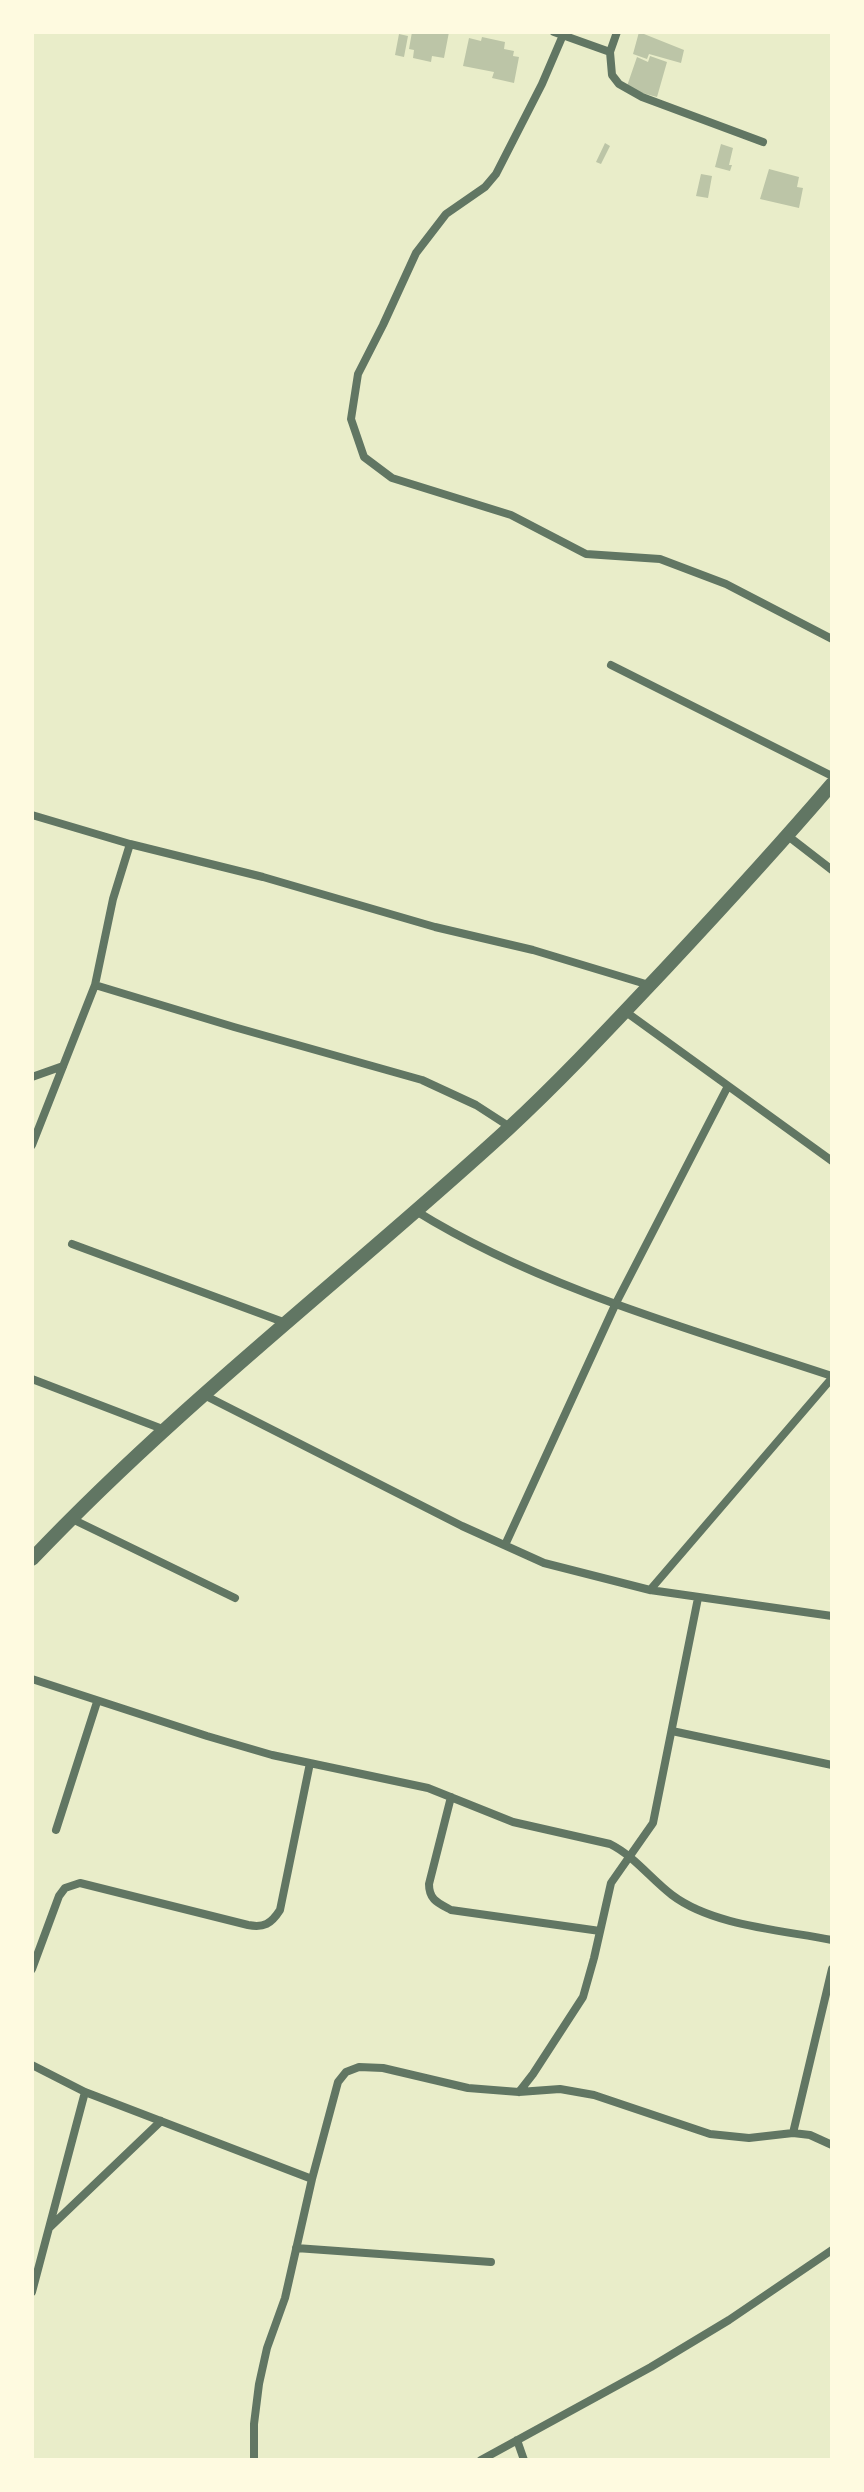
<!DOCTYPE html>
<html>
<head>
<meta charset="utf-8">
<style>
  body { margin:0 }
  #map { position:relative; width:864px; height:2492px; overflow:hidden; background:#e9edc9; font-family:"Space Grotesk",sans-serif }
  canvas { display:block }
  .frame { position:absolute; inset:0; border:34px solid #fefae0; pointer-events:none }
</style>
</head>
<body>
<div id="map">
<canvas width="864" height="2492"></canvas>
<div class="frame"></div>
</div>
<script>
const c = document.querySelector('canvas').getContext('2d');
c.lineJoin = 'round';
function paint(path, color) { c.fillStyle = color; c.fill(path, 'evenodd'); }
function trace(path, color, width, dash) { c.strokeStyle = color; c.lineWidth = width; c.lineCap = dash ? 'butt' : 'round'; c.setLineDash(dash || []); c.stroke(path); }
paint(new Path2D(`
  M 412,32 L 449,32 L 444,58 L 432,56 L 431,62 L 413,58 L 414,50 L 409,49 Z
  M 639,32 L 684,50 L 681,63 L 649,54 L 647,59 L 633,54 Z
  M 399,34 L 408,36 L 404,57 L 395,55 Z
  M 482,37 L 505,42 L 504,49 L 514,51 L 513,56 L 519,57 L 514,83 L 492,78 L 494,72 L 463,66 L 469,38 L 481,41 Z
  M 650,56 L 667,62 L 657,97 L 631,90 L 627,86 L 637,57 L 648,62 Z
  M 605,143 L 610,146 L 601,164 L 596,162 Z
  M 721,144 L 733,148 L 729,165 L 732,165 L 730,171 L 715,167 Z
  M 769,169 L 799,177 L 797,187 L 803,188 L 799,208 L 760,199 Z
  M 701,174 L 712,176 L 708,198 L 696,196 Z`), '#bcc5a7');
trace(new Path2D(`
  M 554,32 L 610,52
  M 617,32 L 610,52 L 612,75 L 619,84 L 642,97 L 763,142
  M 563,35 L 542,84 L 496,174 L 485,187 L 446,214 L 416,253 L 383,325 L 358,374 L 351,419 L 364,457 L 392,478 L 511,515 L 586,554 L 660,559 L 726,584 L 832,639
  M 611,665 L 832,776
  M 32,815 L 130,844 L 263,877 L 435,927 L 533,950 L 649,985
  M 788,836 L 832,870
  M 95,985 L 234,1027 L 422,1080 L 476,1105 L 510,1127
  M 626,1012 L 832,1161
  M 32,1077 L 63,1066
  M 32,1145 L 95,985 L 113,899 L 130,844
  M 416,1211 C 540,1288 693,1330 832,1376
  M 72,1244 L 286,1323
  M 32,1379 L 165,1430
  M 204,1395 L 462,1526 L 544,1563 L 650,1590 L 832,1616
  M 70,1518 L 235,1598
  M 505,1545 L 616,1303 L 728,1086
  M 650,1590 L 832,1378
  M 32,1679 L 207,1736 L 272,1755 L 428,1788 L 513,1822 L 610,1844 C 634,1856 650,1878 672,1895 C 713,1926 782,1930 832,1940
  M 672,1731 L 832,1765
  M 451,1797 L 429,1884 C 429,1900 438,1903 451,1910 L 600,1931
  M 56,1830 L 97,1702
  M 32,1969 L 59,1896 L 65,1888 L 80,1883 L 248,1925 C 264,1928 271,1924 280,1910 L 310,1763
  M 32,2065 L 85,2092 L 312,2179
  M 519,2092 L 533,2074 L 583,1997 L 594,1958 L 611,1883 L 653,1823 L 698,1598
  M 793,2133 L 832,1969
  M 50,2227 L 161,2121
  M 296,2248 L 491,2262
  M 32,2292 L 85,2092
  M 517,2440 L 524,2460
  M 254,2460 L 254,2424 L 259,2384 L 267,2348 L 285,2298 L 312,2179 L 338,2082 L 346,2072 L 359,2067 L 383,2068 L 468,2088 L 519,2092 L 560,2089 L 594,2095 L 710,2134 L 749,2138 L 793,2133 L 810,2135 L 832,2145
  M 481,2460 L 651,2367 L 729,2320 L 832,2250`), '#617663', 8);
trace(new Path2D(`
  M 32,1559 C 179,1404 351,1273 508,1129 C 563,1078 614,1023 665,969 C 722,908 778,847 832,784`), '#617663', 14);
</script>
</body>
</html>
